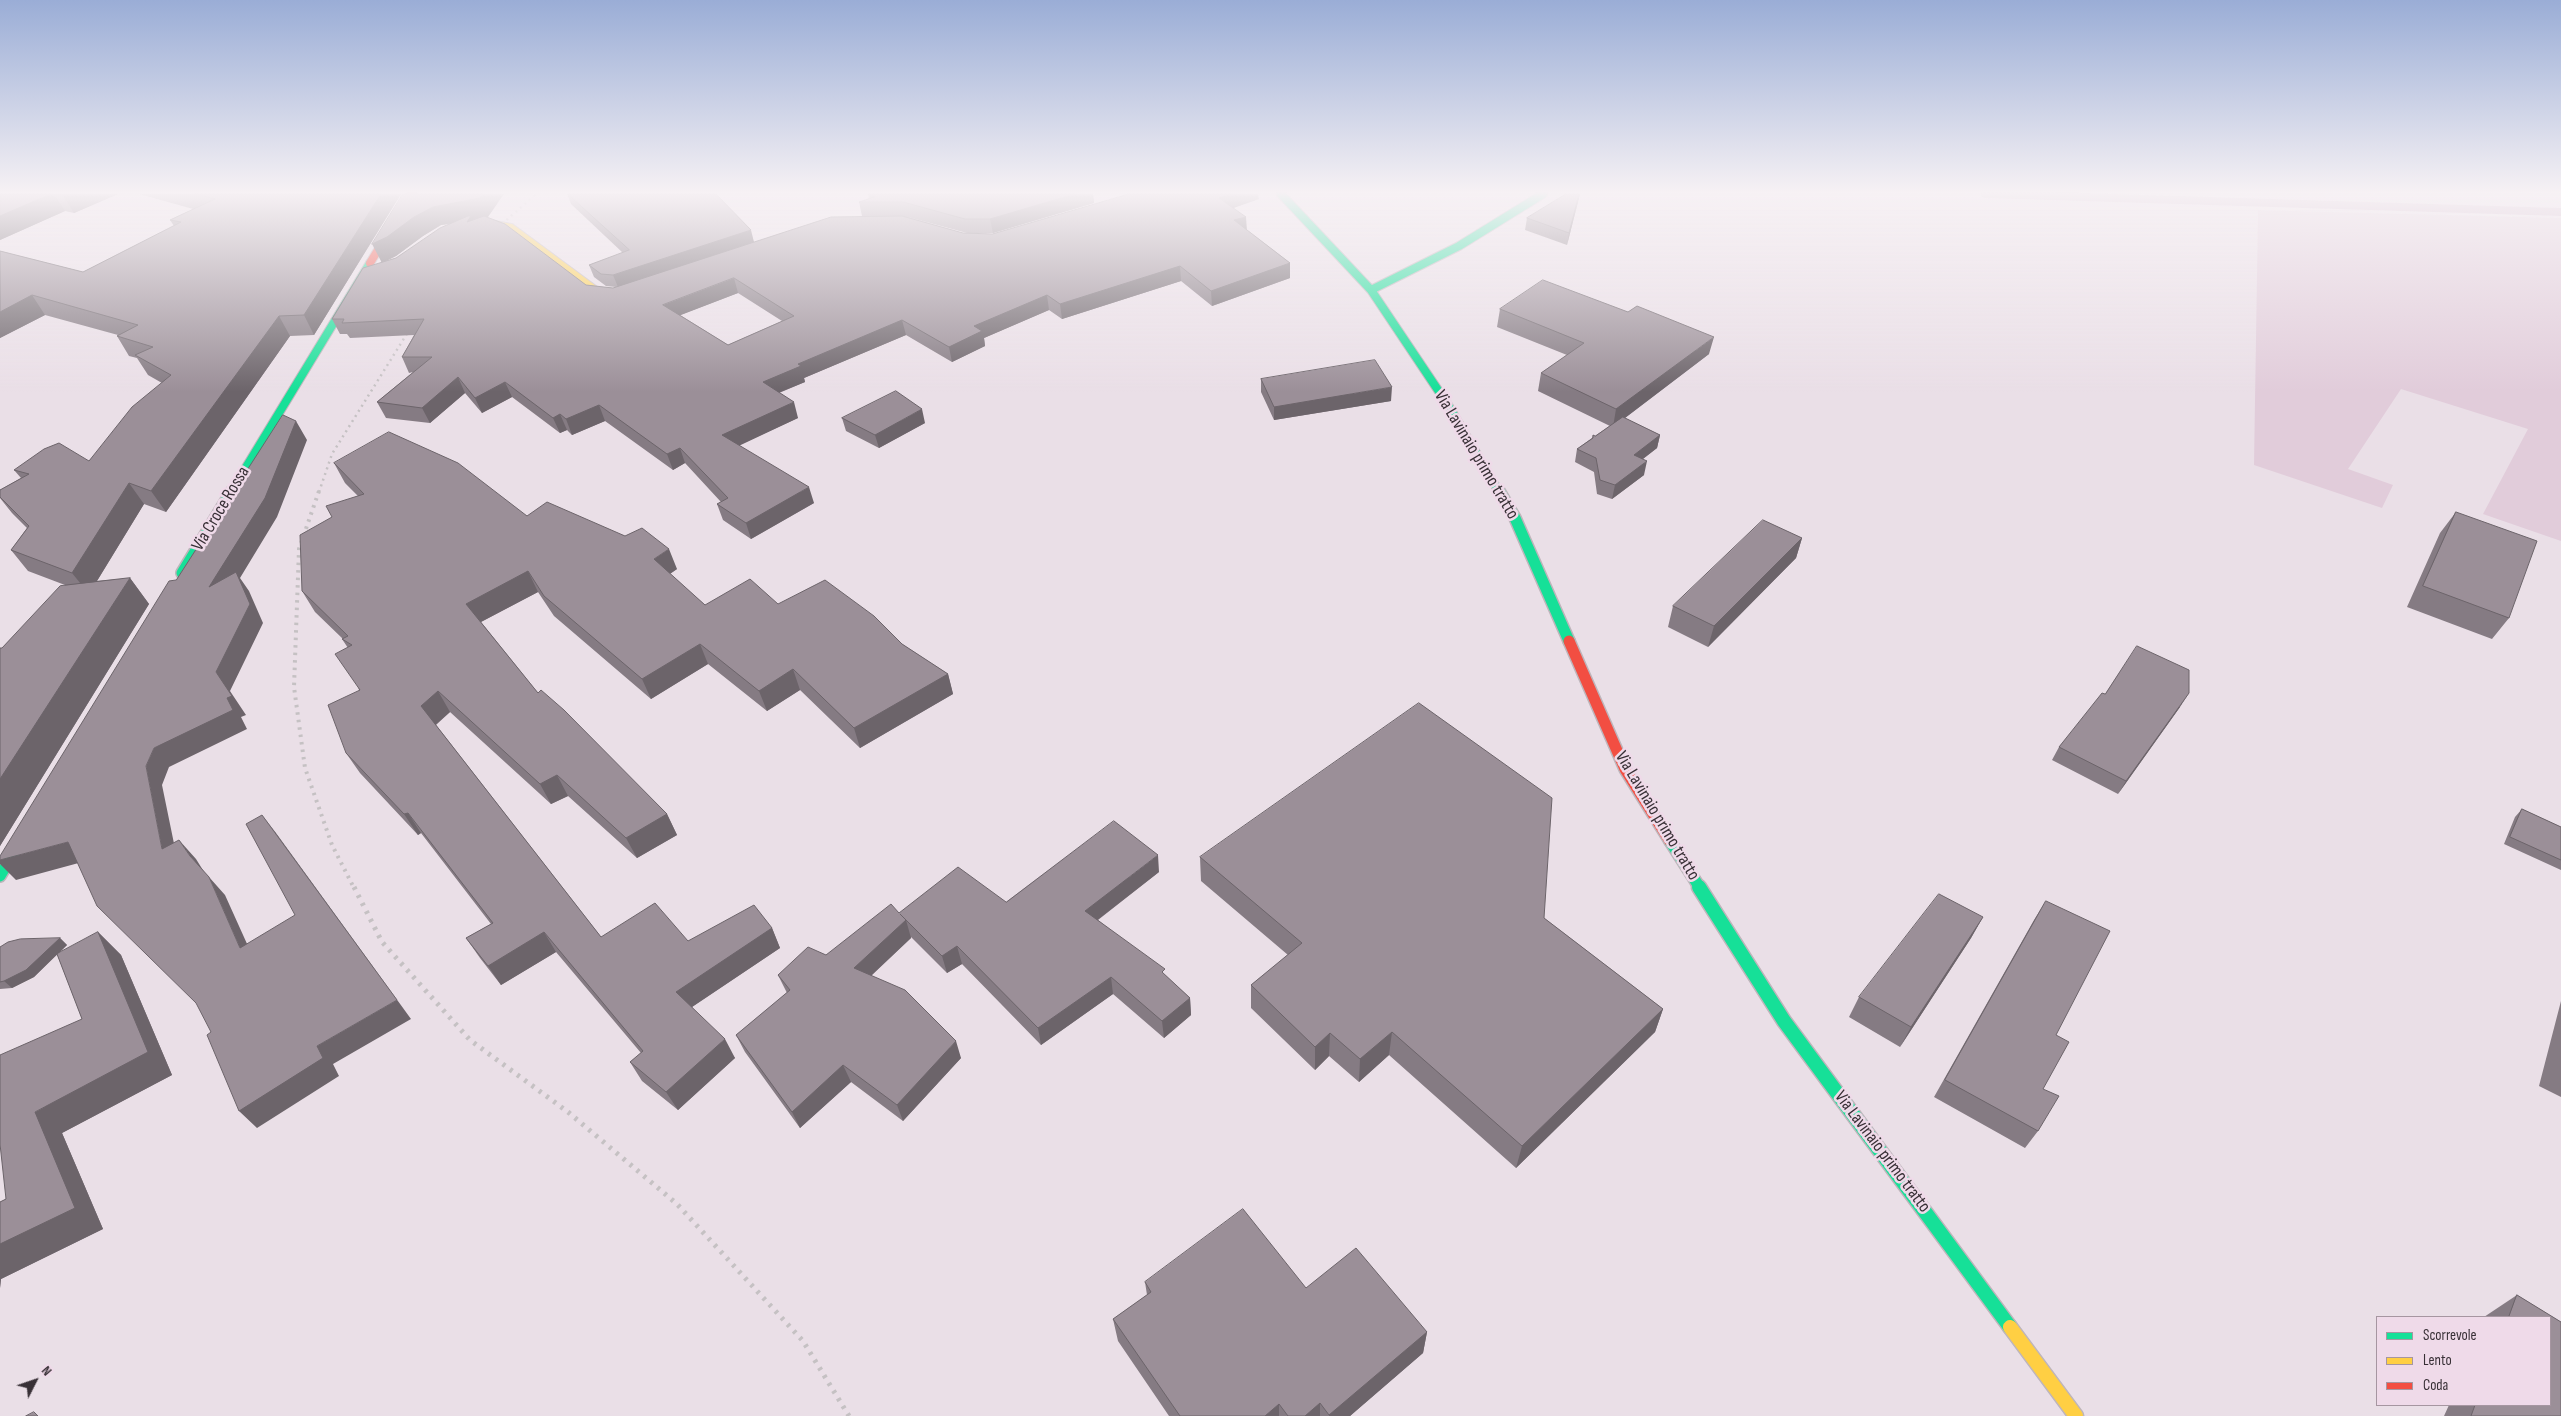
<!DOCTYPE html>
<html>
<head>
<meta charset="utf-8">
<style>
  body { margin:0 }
  #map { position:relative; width:2561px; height:1416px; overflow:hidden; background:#eadfe7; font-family:"Sofia Sans Condensed",sans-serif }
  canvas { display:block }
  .legend { position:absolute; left:2376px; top:1316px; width:175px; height:90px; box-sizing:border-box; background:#efdae9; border:1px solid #a696a1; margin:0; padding:6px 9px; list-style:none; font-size:15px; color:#383036 }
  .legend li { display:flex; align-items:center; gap:10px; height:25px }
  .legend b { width:25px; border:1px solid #a696a1 }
  .north { position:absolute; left:10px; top:1356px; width:50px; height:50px; -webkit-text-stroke:4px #efdae9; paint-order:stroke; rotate:49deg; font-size:14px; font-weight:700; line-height:20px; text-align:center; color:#383036 }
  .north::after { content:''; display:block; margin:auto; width:18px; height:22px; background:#383036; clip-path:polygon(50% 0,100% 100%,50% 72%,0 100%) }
</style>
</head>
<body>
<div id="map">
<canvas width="2561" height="1416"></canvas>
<ul class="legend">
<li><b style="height:6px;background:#16e098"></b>Scorrevole</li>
<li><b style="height:6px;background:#ffcf43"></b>Lento</li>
<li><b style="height:6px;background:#f24e42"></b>Coda</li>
</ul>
<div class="north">N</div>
</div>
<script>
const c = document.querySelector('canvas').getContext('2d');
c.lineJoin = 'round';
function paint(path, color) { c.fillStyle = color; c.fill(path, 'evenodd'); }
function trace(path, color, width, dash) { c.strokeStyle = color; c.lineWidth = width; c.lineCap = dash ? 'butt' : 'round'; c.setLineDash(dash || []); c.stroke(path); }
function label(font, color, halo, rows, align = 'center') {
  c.font = font + ' "Sofia Sans Condensed",sans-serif'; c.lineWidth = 5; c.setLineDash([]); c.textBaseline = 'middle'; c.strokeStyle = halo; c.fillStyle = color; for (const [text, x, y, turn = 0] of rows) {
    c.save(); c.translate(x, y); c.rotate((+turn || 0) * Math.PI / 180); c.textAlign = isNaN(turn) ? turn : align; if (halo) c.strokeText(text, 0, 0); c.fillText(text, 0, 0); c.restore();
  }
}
paint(new Path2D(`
  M 2258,210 L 2561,218 L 2561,541 L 2483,514 L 2528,429 L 2401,389 L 2348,469 L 2393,485 L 2382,508 L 2254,465 Z`), '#e1ccda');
trace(new Path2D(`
  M 1985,194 L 2561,212`), '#c5a3bc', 8);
const fastFar2 = new Path2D(`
  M 1281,194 L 1371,290 L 1448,405 L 1499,492
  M 1371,290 L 1459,246 L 1543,194
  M 231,492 L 370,263`);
const fastFar1 = new Path2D(`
  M 1499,491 L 1515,518 L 1569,641
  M 182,573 L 232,491
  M 1670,841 L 1700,888
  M 0,876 L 24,836`);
const fast = new Path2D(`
  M 1699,887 L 1784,1021 L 2010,1327`);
const slowFar1 = new Path2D(`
  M 476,225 L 485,223 L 511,228 L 600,294 L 620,295`);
const slow = new Path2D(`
  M 2010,1327 L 2076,1416`);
const jamFar1 = new Path2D(`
  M 370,263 L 412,194`);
const jam = new Path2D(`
  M 1569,641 L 1625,769 L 1670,841`);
trace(fastFar2, '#beb5bb', 10);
trace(fastFar1, '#beb5bb', 14);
trace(fast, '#beb5bb', 17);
trace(slowFar1, '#beb5bb', 10);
trace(slow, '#beb5bb', 17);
trace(jamFar1, '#beb5bb', 10);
trace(jam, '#beb5bb', 14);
trace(fastFar2, '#16e098', 8);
trace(fastFar1, '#16e098', 11);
trace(fast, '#16e098', 14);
trace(slowFar1, '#ffcf43', 8);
trace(slow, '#ffcf43', 14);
trace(jamFar1, '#f24e42', 8);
trace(jam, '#f24e42', 11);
trace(new Path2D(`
  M 493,232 L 536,194
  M 319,492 L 332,454 L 413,324`), '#c5c1c3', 2.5, [2, 4]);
trace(new Path2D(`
  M 319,491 L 299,549 L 294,687 L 305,768 L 332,845 L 354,888`), '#c5c1c3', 4, [2.5, 5]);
trace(new Path2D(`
  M 354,887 L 382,942 L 470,1040 L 568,1112 L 677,1204 L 803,1341 L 849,1416`), '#c5c1c3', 5, [3, 6]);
paint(new Path2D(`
  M 0,194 L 118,194 L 74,213 L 65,211 L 0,240 Z
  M 139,194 L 401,194 L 314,335 L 290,336 L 166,512 L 144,504 L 97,581 L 130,578 L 149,604 L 0,846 L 0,648 L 2,648 L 65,585 L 28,571 L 11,550 L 27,528 L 12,513 L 0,498 L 0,490 L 21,478 L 14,470 L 89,461 L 162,383 L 148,375 L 137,358 L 129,356 L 117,336 L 118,335 L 45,315 L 0,338 L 0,251 L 83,272 L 174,226 L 170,220 L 193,209 Z
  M 403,194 L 488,217 L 486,217 L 586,285 L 613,288 L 616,287 L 606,286 L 594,277 L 589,265 L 623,253 L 571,204 L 567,194 L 716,194 L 754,242 L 862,216 L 859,202 L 869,199 L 868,194 L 1093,194 L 1094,203 L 993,233 L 967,233 L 904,216 L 963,233 L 992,234 L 1259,199 L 1233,208 L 1247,230 L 1290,263 L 1290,278 L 1212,306 L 1181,281 L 1062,319 L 1049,310 L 984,338 L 985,346 L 952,362 L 906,335 L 804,378 L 805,382 L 779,393 L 798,418 L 739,445 L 814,503 L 751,539 L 723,520 L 717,504 L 721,502 L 685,463 L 673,470 L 605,421 L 572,435 L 567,430 L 560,433 L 512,397 L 482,413 L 465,393 L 430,423 L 386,418 L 377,402 L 413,372 L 409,373 L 402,357 L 414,335 L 350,338 L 347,334 L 340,334 L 332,319 L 381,262 ZM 450,224 L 396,258 L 386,261 L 396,256 L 423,236 L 441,225 ZM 738,293 L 782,321 L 728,345 L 680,315 Z
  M 1566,194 L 1580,194 L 1567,245 L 1525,230 L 1527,218 Z
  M 1500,309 L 1709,354 L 1625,418 L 1660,435 L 1657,448 L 1643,459 L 1644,475 L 1612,499 L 1597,494 L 1594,472 L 1575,462 L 1577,449 L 1592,438 L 1593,435 L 1595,436 L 1610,426 L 1538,391 L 1541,373 L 1567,355 L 1497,327 Z
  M 1261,379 L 1391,401 L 1274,420 L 1261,392 Z
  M 842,418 L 925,423 L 879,448 L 846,431 Z
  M 334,463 L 527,516 L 677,569 L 670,574 L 705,605 L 778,604 L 902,644 L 948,674 L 953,694 L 860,748 L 800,690 L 767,711 L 708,664 L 651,699 L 554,616 L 538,592 L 481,622 L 538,693 L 667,814 L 677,835 L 637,858 L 568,796 L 551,804 L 450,712 L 436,725 L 601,937 L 688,941 L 772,928 L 780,948 L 692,1007 L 735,1058 L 678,1110 L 642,1081 L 630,1062 L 641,1053 L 556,952 L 501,985 L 480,958 L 466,938 L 491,924 L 421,833 L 418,835 L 360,773 L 346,753 L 359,690 L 348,648 L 342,639 L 343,639 L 315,612 L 302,591 L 332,517 L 358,496 L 345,483 Z
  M 2456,512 L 2509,618 L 2492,639 L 2407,607 L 2440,533 Z
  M 1802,538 L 1796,558 L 1708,647 L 1668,627 L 1673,606 Z
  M 2105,694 L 2180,707 L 2118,794 L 2052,760 L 2059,747 Z
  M 2522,809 L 2561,827 L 2561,870 L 2504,844 L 2515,817 Z
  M 1200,857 L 1544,918 L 1663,1009 L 1655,1032 L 1516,1168 L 1389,1055 L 1359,1082 L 1329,1056 L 1315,1070 L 1251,1008 L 1251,985 L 1288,955 L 1201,881 Z
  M 1159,872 L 1098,920 L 1166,976 L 1190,998 L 1191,1015 L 1164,1038 L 1113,994 L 1041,1045 L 962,964 L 947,973 L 911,937 L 911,938 L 871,976 L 961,1058 L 903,1121 L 851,1082 L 800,1128 L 745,1052 L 736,1035 L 787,993 L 778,975 L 826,955 L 899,913 L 1006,902 Z
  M 2046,901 L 2056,1035 L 2043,1089 L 2038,1131 L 2025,1148 L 1934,1097 L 2034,920 Z
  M 1983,917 L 1971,938 L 1900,1047 L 1849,1017 L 1859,997 Z
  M 98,932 L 121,955 L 172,1075 L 62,1133 L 103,1229 L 1,1279 L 0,1288 L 0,1202 L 6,1199 L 82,1019 L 57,954 L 34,977 L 12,988 L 0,989 L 0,947 L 60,938 L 67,945 L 59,953 Z
  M 2561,1001 L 2561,1097 L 2539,1086 Z
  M 1145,1282 L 1306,1288 L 1427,1332 L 1423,1353 L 1350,1416 L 1169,1416 L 1118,1341 L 1113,1319 L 1147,1295 Z
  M 2517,1295 L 2561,1322 L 2561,1416 L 2444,1416 L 2449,1405 L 2550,1405 L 2550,1317 L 2484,1317 Z`), '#857b83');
paint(new Path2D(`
  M 51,194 L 54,194 L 65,211 L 0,240 L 0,216 Z
  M 62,194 L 118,194 L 74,213 Z
  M 381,194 L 401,194 L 314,335 L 304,315 Z
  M 483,194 L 504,194 L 488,217 L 473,219 L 477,231 L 467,222 L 468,220 L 441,225 L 423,236 L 396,256 L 382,263 L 372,244 L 414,217 L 433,207 Z
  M 1075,194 L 1093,194 L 1094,203 L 993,233 L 990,219 Z
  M 1232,194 L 1258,194 L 1259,199 L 1219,213 L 1219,198 Z
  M 1579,194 L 1580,194 L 1567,245 L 1569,233 Z
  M 1246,217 L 1247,231 L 1234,220 Z
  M 751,230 L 754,242 L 618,287 L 613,275 Z
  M 1290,263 L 1290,278 L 1212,306 L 1211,291 Z
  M 1180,266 L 1181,281 L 1062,319 L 1060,304 Z
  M 734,278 L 738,293 L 668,320 L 663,305 Z
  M 32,295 L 45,315 L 0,338 L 0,312 Z
  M 1047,295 L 1049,310 L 984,338 L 985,346 L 952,362 L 949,347 L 974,326 Z
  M 279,316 L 290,336 L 166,512 L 151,491 Z
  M 902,320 L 906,335 L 804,378 L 805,382 L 768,397 L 763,382 L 798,364 Z
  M 1714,337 L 1709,354 L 1613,427 L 1616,409 Z
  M 458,377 L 465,393 L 430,423 L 422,408 Z
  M 505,382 L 512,397 L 482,413 L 475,398 Z
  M 1392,387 L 1391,401 L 1274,420 L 1274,407 Z
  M 794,402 L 798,418 L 728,451 L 722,435 Z
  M 599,405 L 605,421 L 572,435 L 566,419 Z
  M 922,409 L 925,423 L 879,448 L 875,435 Z
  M 560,414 L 567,430 L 560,433 L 553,418 Z
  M 296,421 L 307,440 L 277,517 L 240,578 L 249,591 L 263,623 L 230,691 L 246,715 L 241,717 L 247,729 L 169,767 L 162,785 L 179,868 L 162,849 L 146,766 L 154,748 L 227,698 L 216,672 L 209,587 Z
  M 1660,435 L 1657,448 L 1631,468 L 1634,455 Z
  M 680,448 L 685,463 L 673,470 L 667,454 Z
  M 1647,461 L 1644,475 L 1612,499 L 1615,485 Z
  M 129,483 L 144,504 L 89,594 L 72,573 Z
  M 809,487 L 814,503 L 751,539 L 746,523 Z
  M 1802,538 L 1796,558 L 1708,647 L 1714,626 Z
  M 669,549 L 677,569 L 662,579 L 654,559 Z
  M 528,571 L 538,592 L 477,624 L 466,604 Z
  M 130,578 L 149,604 L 0,846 L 0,779 Z
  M 700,644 L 708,664 L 651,699 L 642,679 Z
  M 793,669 L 800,690 L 767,711 L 759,691 Z
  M 948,674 L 953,694 L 860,748 L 854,728 Z
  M 438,691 L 450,712 L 434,726 L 421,706 Z
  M 2189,693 L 2180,707 L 2118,794 L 2126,781 Z
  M 557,775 L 568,796 L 551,804 L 540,784 Z
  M 408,813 L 421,833 L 418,835 L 404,814 Z
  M 667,814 L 677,835 L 637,858 L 626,838 Z
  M 262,815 L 276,833 L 411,1019 L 333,1064 L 339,1076 L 257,1128 L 239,1111 L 317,1046 L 397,1000 Z
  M 179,840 L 196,859 L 206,875 L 190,856 Z
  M 68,842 L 86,861 L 16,880 L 0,864 L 0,860 Z
  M 1158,855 L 1159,872 L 1087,928 L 1085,911 Z
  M 209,877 L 225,895 L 257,966 L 240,948 Z
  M 1983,917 L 1971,938 L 1900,1047 L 1911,1027 Z
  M 906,920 L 911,938 L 860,986 L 854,968 Z
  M 772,928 L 780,948 L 686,1011 L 676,992 Z
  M 98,932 L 121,955 L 172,1075 L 62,1133 L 103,1229 L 1,1279 L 0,1288 L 0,1244 L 35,1112 L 148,1052 Z
  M 544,932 L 556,952 L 501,985 L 488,966 Z
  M 60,938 L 67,945 L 34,977 L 12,988 L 4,981 Z
  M 957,946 L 962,964 L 947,973 L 942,956 Z
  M 1111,977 L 1113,994 L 1041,1045 L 1038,1028 Z
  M 1190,998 L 1191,1015 L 1164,1038 L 1162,1021 Z
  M 1663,1009 L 1655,1032 L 1516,1168 L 1522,1146 Z
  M 1392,1032 L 1389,1055 L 1359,1082 L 1360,1059 Z
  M 1330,1033 L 1329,1056 L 1315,1070 L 1315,1047 Z
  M 725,1039 L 735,1058 L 678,1110 L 666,1092 Z
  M 956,1041 L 961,1058 L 903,1121 L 897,1105 Z
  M 843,1065 L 851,1082 L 800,1128 L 792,1112 Z
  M 1427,1332 L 1423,1353 L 1350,1416 L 1329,1416 L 1329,1415 Z
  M 1320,1403 L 1320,1416 L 1305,1416 Z
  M 1279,1404 L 1279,1416 L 1265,1416 Z`), '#6c646a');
const building = new Path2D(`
  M 0,194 L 51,194 L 0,216 Z
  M 196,194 L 381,194 L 304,315 L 279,316 L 151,491 L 129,483 L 72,573 L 11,550 L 29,526 L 0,497 L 0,490 L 29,474 L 14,470 L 44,449 L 59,443 L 89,461 L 132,407 L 171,375 L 135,355 L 153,347 L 117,336 L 138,325 L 32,295 L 0,312 L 0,251 L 83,272 L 181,222 L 170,220 L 215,199 Z
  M 403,194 L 483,194 L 480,198 L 433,207 L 414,217 L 387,237 L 372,244 Z
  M 568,194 L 716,194 L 751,230 L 613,275 L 601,274 L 589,265 L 629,250 Z
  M 870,194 L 1075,194 L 990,219 L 965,219 L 903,202 L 859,202 L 874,197 Z
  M 1129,194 L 1232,194 L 1219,198 L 1246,217 L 1234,220 L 1290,263 L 1211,291 L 1180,266 L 1060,304 L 1047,295 L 974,326 L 982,331 L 949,347 L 902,320 L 798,364 L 801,366 L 763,382 L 794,402 L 722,435 L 809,487 L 746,523 L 717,504 L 728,498 L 680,448 L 667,454 L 599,405 L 566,419 L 560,414 L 553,418 L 505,382 L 475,398 L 458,377 L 422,408 L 377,402 L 432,357 L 402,357 L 424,319 L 342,323 L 344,319 L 332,319 L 363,268 L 396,258 L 440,228 L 468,216 L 471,216 L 467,222 L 484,216 L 505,224 L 586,285 L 613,288 L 831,217 L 902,216 L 963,233 L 992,234 ZM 734,278 L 794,316 L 728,345 L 663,305 Z
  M 1566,194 L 1579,194 L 1569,233 L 1527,218 Z
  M 1543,280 L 1628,312 L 1637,306 L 1714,337 L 1616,409 L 1541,373 L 1584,343 L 1500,309 Z
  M 1375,360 L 1392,387 L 1274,407 L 1261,379 Z
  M 896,391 L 922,409 L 875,435 L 842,418 Z
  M 283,415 L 296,421 L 265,498 L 209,587 L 236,572 L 250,604 L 216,672 L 232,696 L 227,698 L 233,710 L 154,748 L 146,766 L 162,849 L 179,840 L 190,856 L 209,877 L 240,948 L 295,915 L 246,824 L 262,815 L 397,1000 L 317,1046 L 323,1058 L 239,1111 L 207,1035 L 211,1032 L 196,1003 L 97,906 L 68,842 L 0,860 L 0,856 L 169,581 L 176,580 Z
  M 1623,417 L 1660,435 L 1634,455 L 1647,461 L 1615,485 L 1600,480 L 1596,458 L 1577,449 L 1593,438 L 1593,435 L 1595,436 Z
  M 389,432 L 458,463 L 527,516 L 547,502 L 625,536 L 642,528 L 669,549 L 654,559 L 705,605 L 750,579 L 778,604 L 825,580 L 874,616 L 902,644 L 948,674 L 854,728 L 793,669 L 759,691 L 700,644 L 642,679 L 544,596 L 528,571 L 466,604 L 538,693 L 541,690 L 564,710 L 667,814 L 626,838 L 557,775 L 540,784 L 438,691 L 421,706 L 601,937 L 655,903 L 688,941 L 754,905 L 772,928 L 676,992 L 725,1039 L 666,1092 L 630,1062 L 643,1051 L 544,932 L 488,966 L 466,938 L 493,923 L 408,813 L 404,814 L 346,753 L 328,705 L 360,690 L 335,654 L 352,645 L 342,639 L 348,636 L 302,591 L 300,535 L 332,517 L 326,506 L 364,494 L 334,463 Z
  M 2456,512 L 2537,541 L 2509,618 L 2423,586 Z
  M 1763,520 L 1802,538 L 1714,626 L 1673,606 Z
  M 130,578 L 0,779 L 0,648 L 2,648 L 60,586 Z
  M 2137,646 L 2189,670 L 2189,693 L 2126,781 L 2059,747 L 2102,693 L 2105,694 Z
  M 1419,703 L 1552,798 L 1544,918 L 1663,1009 L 1522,1146 L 1392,1032 L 1360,1059 L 1330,1033 L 1315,1047 L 1251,985 L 1302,943 L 1200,857 Z
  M 2522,809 L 2561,827 L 2561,860 L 2510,837 Z
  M 1114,821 L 1158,855 L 1085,911 L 1165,969 L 1162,972 L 1190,998 L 1162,1021 L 1111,977 L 1038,1028 L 957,946 L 942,956 L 900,914 L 906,920 L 854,968 L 905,990 L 956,1041 L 897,1105 L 843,1065 L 792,1112 L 736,1035 L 790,990 L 778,975 L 808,947 L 826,955 L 891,904 L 899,913 L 958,867 L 1006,902 Z
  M 1939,894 L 1983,917 L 1911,1027 L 1859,997 Z
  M 2046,901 L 2110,931 L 2056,1035 L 2069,1042 L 2043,1089 L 2059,1096 L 2038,1131 L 1945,1080 Z
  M 98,932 L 148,1052 L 35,1112 L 75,1208 L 0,1244 L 0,1202 L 6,1199 L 0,1144 L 0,1055 L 82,1019 L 57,954 Z
  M 60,938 L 26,970 L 4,981 L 0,982 L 0,947 L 8,942 L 20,939 Z
  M 1243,1209 L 1306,1288 L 1356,1248 L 1427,1332 L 1329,1415 L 1320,1403 L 1305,1416 L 1288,1416 L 1279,1404 L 1265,1416 L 1180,1416 L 1113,1319 L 1151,1292 L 1145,1282 Z
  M 2517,1295 L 2561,1322 L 2561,1416 L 2471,1416 L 2475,1405 L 2550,1405 L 2550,1317 L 2509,1317 Z
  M 34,1412 L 38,1416 L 26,1416 Z`);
paint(building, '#9b8f98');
trace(building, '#6c646a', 1);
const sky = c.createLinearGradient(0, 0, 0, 392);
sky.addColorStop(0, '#9aadd6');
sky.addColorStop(0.49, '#f6f1f4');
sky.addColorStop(1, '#f6f1f400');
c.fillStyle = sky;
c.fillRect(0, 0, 2561, 392);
label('18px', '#383036', '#efdae9', [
  ["Via Lavinaio primo tratto",1476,455,59],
  ["Via Croce Rossa",221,509,-59],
  ["Via Lavinaio primo tratto",1657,816,59],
  ["Via Lavinaio primo tratto",1882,1152,53]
]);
</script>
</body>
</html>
